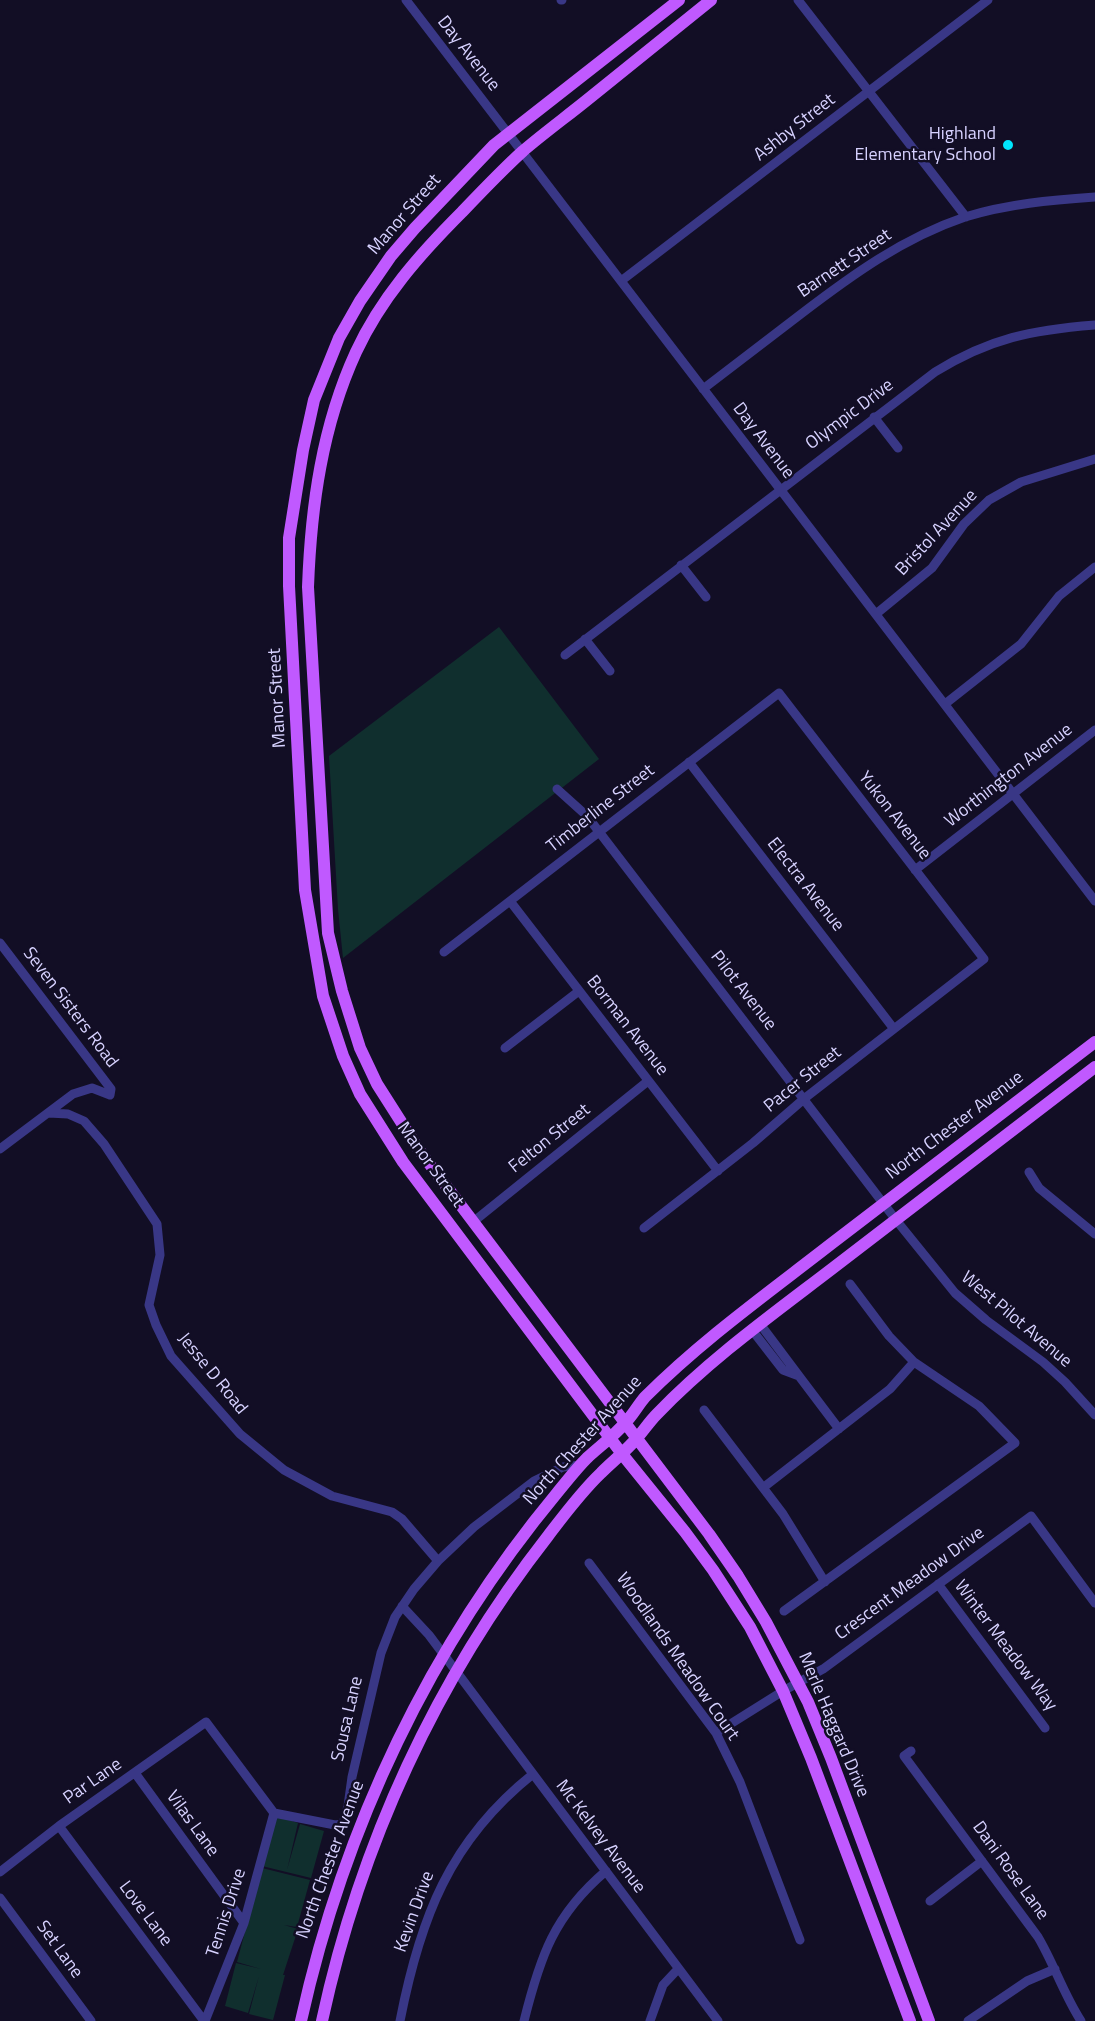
<!DOCTYPE html>
<html>
<head>
<meta charset="utf-8">
<style>
  body { margin:0 }
  canvas { display:block; background:#120e25 }
</style>
</head>
<body>
<canvas width="1095" height="2021"></canvas>
<script>
const c = document.querySelector('canvas').getContext('2d');
c.lineJoin = 'round';
function paint(path, color) { c.fillStyle = color; c.fill(path, 'evenodd'); }
function trace(path, color, width, dash) { c.strokeStyle = color; c.lineWidth = width; c.lineCap = dash ? 'butt' : 'round'; c.setLineDash(dash || []); c.stroke(path); }
function label(font, color, halo, rows, align = 'center') {
  c.font = font + ' "Titillium Web",sans-serif'; c.lineWidth = 5; c.setLineDash([]); c.textBaseline = 'middle'; c.strokeStyle = halo; c.fillStyle = color; for (const [text, x, y, turn = 0] of rows) {
    c.save(); c.translate(x, y); c.rotate((+turn || 0) * Math.PI / 180); c.textAlign = isNaN(turn) ? turn : align; if (halo) c.strokeText(text, 0, 0); c.fillText(text, 0, 0); c.restore();
  }
}
paint(new Path2D(`
  M 499,627 L 599,759 L 343,958 L 338,909 L 329,756 Z
  M 276,1816 L 298,1823 L 287,1870 L 300,1824 L 324,1831 L 311,1878 L 262,1866 Z
  M 262,1868 L 310,1880 L 297,1927 L 284,1925 L 298,1929 L 283,1975 L 285,1975 L 273,2020 L 249,2014 L 259,1976 L 248,2013 L 225,2006 L 236,1963 L 261,1969 L 237,1962 Z`), '#102f2e');
trace(new Path2D(`
  M 406,0 L 1095,901
  M 561,0 L 562,0
  M 798,0 L 966,217
  M 621,281 L 988,0
  M 703,389 C 736,364 768,339 801,314 C 852,275 903,238 965,217 C 1007,204 1051,200 1095,197
  M 874,417 L 898,448
  M 681,565 L 706,597
  M 876,614 L 932,568 L 964,524 L 989,500 L 1021,482 L 1095,459
  M 585,639 L 610,671
  M 565,655 L 935,372 C 990,338 1032,330 1095,325
  M 945,704 L 1021,644 L 1059,596 L 1095,567
  M 689,762 L 894,1029
  M 557,789 L 587,816 L 896,1220 L 955,1293 L 986,1320 L 1043,1362 L 1065,1382 L 1095,1415
  M 915,870 L 1095,730
  M 510,901 L 718,1171
  M 0,943 L 111,1089 L 110,1095 L 92,1088 L 73,1094 L 0,1149
  M 444,952 L 779,693 L 984,959 L 805,1098 L 753,1143 L 644,1228
  M 505,1048 L 579,991
  M 49,1113 L 68,1114 L 84,1121 L 104,1144 L 157,1224 L 160,1255 L 149,1305 L 156,1325 L 171,1356 L 240,1434 L 284,1470 L 332,1496 L 392,1512 L 402,1519 L 438,1561
  M 1029,1172 L 1039,1188 L 1095,1234
  M 473,1222 L 648,1081
  M 752,1330 L 783,1370 L 799,1376 L 760,1324
  M 799,1376 L 839,1429
  M 704,1410 L 783,1514 L 825,1582
  M 764,1487 L 890,1389 L 914,1362
  M 589,1563 L 716,1733 L 740,1782 L 800,1940
  M 938,1584 L 1045,1728
  M 402,1606 L 429,1635 L 718,2021
  M 784,1611 L 1015,1443 L 979,1406 L 914,1362 L 889,1336 L 850,1284
  M 716,1733 L 783,1691 L 823,1669 L 1031,1516 L 1095,1603
  M 911,1751 L 904,1756 L 1038,1937 C 1054,1964 1064,1995 1081,2021
  M 135,1773 L 244,1923
  M 59,1826 L 204,2021
  M 0,1872 L 59,1826 L 206,1722 L 274,1813 L 335,1825 L 343,1824 L 348,1806 L 352,1777 L 381,1653 L 395,1617 L 414,1589 L 438,1561 L 474,1527 L 534,1481 L 563,1467 L 581,1465
  M 0,1898 L 91,2021
  M 930,1901 L 982,1861
  M 205,2021 L 244,1923 L 274,1813
  M 400,2021 C 420,1919 449,1841 533,1774
  M 524,2021 C 540,1957 554,1915 606,1871
  M 650,2021 L 663,1985 L 678,1969
  M 968,2021 L 1027,1981 L 1055,1969`), '#393786', 9);
trace(new Path2D(`
  M 679,0 L 494,145 L 415,228 L 391,256 L 360,301 L 339,338 L 314,400 L 303,450 L 289,538 L 289,586 L 305,890 L 323,996 L 343,1056 L 360,1094 L 403,1162 L 622,1454 L 685,1532 L 713,1570 L 750,1627 L 783,1691 L 811,1758 L 910,2021
  M 711,0 C 670,33 629,66 587,100 C 566,117 544,133 523,151 C 502,170 482,191 462,212 C 420,254 381,298 356,352 C 322,426 311,506 308,587 L 328,933 L 342,991 L 360,1048 L 377,1084 L 419,1150 L 709,1534 L 738,1576 L 766,1622 L 808,1702 L 831,1758 L 929,2021
  M 301,2021 C 344,1827 430,1646 557,1493 C 567,1481 576,1469 587,1458 C 600,1446 614,1436 625,1423 C 633,1415 638,1405 645,1397 C 702,1340 768,1293 831,1244 C 919,1177 1007,1109 1095,1042
  M 322,2021 C 360,1845 436,1679 548,1536 C 564,1515 581,1492 601,1473 C 613,1461 626,1451 637,1438 C 644,1430 650,1421 657,1414 C 710,1359 773,1314 833,1268 C 920,1201 1008,1134 1095,1067`), '#c059ff', 12);
for (const [x, y, r, color] of [
  [1008,145,6,"#00e5fd"]
]) { const dot = new Path2D(); dot.arc(x, y, r, 0, 2 * Math.PI); c.fillStyle = color; c.fill(dot); trace(dot, '#120e25', 2); }
label('18px', '#d7d2ff', '#120e25', [
  ["Day Avenue",468,54,52],
  ["Ashby Street",795,128,-38],
  ["Manor Street",405,215,-49],
  ["Barnett Street",845,264,-34],
  ["Olympic Drive",850,415,-37],
  ["Day Avenue",763,441,53],
  ["Bristol Avenue",937,533,-47],
  ["Manor Street",278,698,-93],
  ["Worthington Avenue",1009,776,-38],
  ["Timberline Street",601,809,-38],
  ["Yukon Avenue",894,816,52],
  ["Electra Avenue",805,885,52],
  ["Pilot Avenue",743,991,52],
  ["Seven Sisters Road",70,1008,53],
  ["Borman Avenue",627,1026,52],
  ["Pacer Street",803,1080,-39],
  ["North Chester Avenue",955,1126,-37],
  ["Felton Street",550,1139,-39],
  ["Manor Street",430,1165,54],
  ["West Pilot Avenue",1016,1320,40],
  ["Jesse D Road",212,1374,51],
  ["North Chester Avenue",583,1441,-48],
  ["Crescent Meadow Drive",910,1584,-36],
  ["Winter Meadow Way",1005,1646,53],
  ["Woodlands Meadow Court",677,1657,55],
  ["Sousa Lane",348,1719,-77],
  ["Merle Haggard Drive",833,1725,67],
  ["Par Lane",93,1782,-35],
  ["Vilas Lane",192,1824,54],
  ["Mc Kelvey Avenue",600,1837,53],
  ["North Chester Avenue",331,1860,-70],
  ["Dani Rose Lane",1010,1871,54],
  ["Kevin Drive",415,1912,-70],
  ["Tennis Drive",227,1913,-72],
  ["Love Lane",145,1914,53],
  ["Set Lane",59,1950,54]
]);
label('18px', '#d7d2ff', '#120e25', [
  ["Highland",996,135],
  ["Elementary School",996,156]
], 'right');
</script>
</body>
</html>
